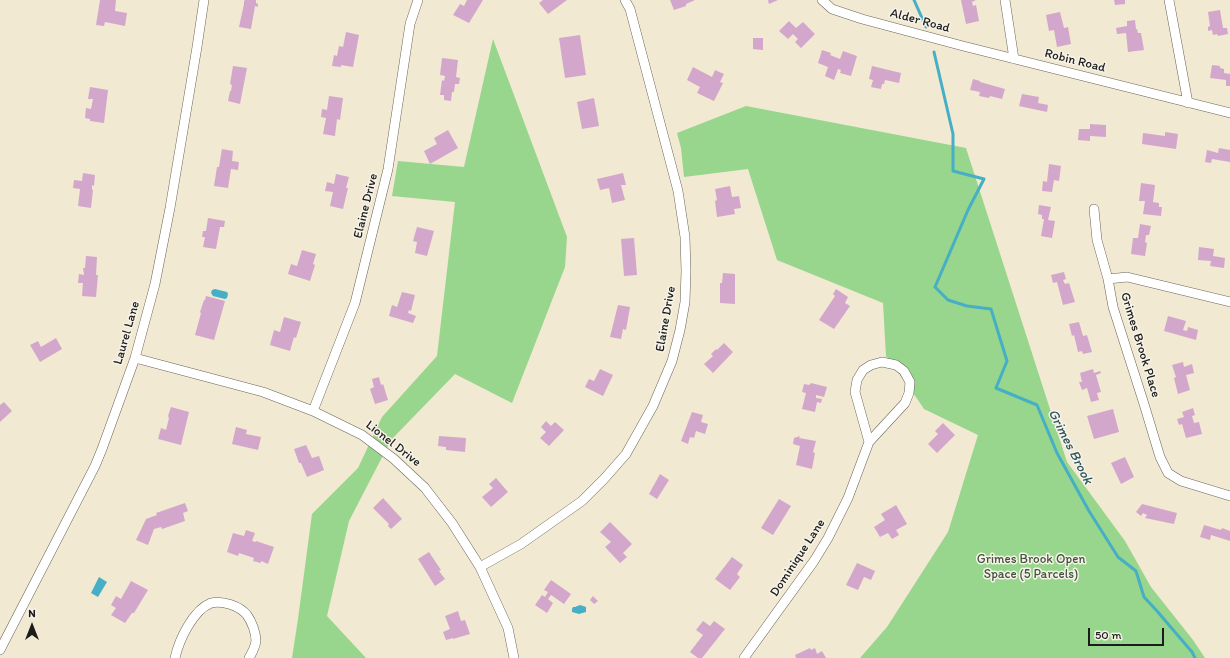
<!DOCTYPE html>
<html>
<head>
<meta charset="utf-8">
<style>
  body { margin:0 }
  #map { position:relative; width:1230px; height:658px; overflow:hidden; background:#f1e9d1; font-family:Itim,sans-serif }
  canvas { display:block }
  .north { position:absolute; left:12px; top:606px; width:40px; height:40px; -webkit-text-stroke:3px #f7f3e8; paint-order:stroke; rotate:0deg; font-size:11px; font-weight:700; line-height:16px; text-align:center; color:#1c1c1c }
  .north::after { content:''; display:block; margin:auto; width:14px; height:18px; background:#1c1c1c; clip-path:polygon(50% 0,100% 100%,50% 72%,0 100%) }
  .scale { position:absolute; left:1088px; top:628px; width:76px; height:18px; box-sizing:border-box; border:2px solid #1c1c1c; border-top:0; padding-left:5px; font-size:12px; line-height:14px; white-space:nowrap; color:#1c1c1c; -webkit-text-stroke:3px #f7f3e8; paint-order:stroke }
</style>
</head>
<body>
<div id="map">
<canvas width="1230" height="658"></canvas>
<div class="north">N</div>
<div class="scale">50 m</div>
</div>
<script>
const c = document.querySelector('canvas').getContext('2d');
c.lineJoin = 'round';
function paint(path, color) { c.fillStyle = color; c.fill(path, 'evenodd'); }
function trace(path, color, width, dash) { c.strokeStyle = color; c.lineWidth = width; c.lineCap = dash ? 'butt' : 'round'; c.setLineDash(dash || []); c.stroke(path); }
function label(font, color, halo, rows, align = 'center') {
  c.font = font + ' Itim,sans-serif'; c.lineWidth = 3; c.setLineDash([]); c.textBaseline = 'middle'; c.strokeStyle = halo; c.fillStyle = color; for (const [text, x, y, turn = 0] of rows) {
    c.save(); c.translate(x, y); c.rotate((+turn || 0) * Math.PI / 180); c.textAlign = isNaN(turn) ? turn : align; if (halo) c.strokeText(text, 0, 0); c.fillText(text, 0, 0); c.restore();
  }
}
paint(new Path2D(`
  M 493,39 L 567,237 L 565,267 L 512,403 L 455,374 L 391,440 L 349,521 L 327,616 L 366,658 L 292,658 L 298,619 L 312,514 L 358,468 L 382,417 L 437,356 L 455,202 L 392,196 L 398,161 L 464,167 Z
  M 746,106 L 966,148 L 1067,462 L 1125,541 L 1151,587 L 1193,640 L 1205,658 L 860,658 L 887,627 L 948,532 L 978,435 L 924,409 L 918,400 L 886,356 L 883,303 L 777,260 L 748,169 L 684,177 L 681,148 L 677,133 Z`), '#97d68c');
paint(new Path2D(`
  M 215,289 L 227,292 L 228,294 L 227,298 L 225,299 L 213,296 L 211,293 L 212,290 Z
  M 99,577 L 107,582 L 98,597 L 91,593 Z
  M 580,605 L 586,607 L 586,612 L 579,614 L 572,612 L 572,609 L 573,607 L 575,607 Z`), '#46aec5');
trace(new Path2D(`
  M 914,0 L 926,27
  M 934,52 L 953,134 L 953,171 L 984,179 L 968,210 L 935,287 L 948,300 L 967,306 L 991,309 L 1007,361 L 996,388 L 1037,405 L 1057,453 L 1089,511 L 1118,557 L 1136,571 L 1144,597 L 1157,611 L 1192,652 L 1195,658`), '#46aec5', 3);
paint(new Path2D(`
  M 100,0 L 116,0 L 115,11 L 127,13 L 125,26 L 105,22 L 104,26 L 96,25 Z
  M 245,0 L 256,0 L 256,3 L 258,4 L 258,7 L 255,6 L 251,29 L 239,27 L 244,4 L 244,1 Z
  M 467,0 L 483,0 L 469,23 L 453,15 L 460,4 L 464,6 Z
  M 543,0 L 567,0 L 548,14 L 539,3 Z
  M 670,0 L 695,0 L 686,4 L 686,6 L 674,10 Z
  M 768,0 L 778,0 L 769,4 Z
  M 961,0 L 976,0 L 972,2 L 973,6 L 976,5 L 979,21 L 966,24 Z
  M 1114,0 L 1125,0 L 1125,4 L 1115,5 Z
  M 1220,10 L 1223,28 L 1227,28 L 1228,34 L 1218,36 L 1217,34 L 1213,35 L 1212,30 L 1208,31 L 1208,27 L 1210,26 L 1208,12 Z
  M 1060,12 L 1064,28 L 1068,27 L 1071,44 L 1057,47 L 1054,30 L 1049,31 L 1046,15 Z
  M 1135,20 L 1136,29 L 1137,29 L 1138,33 L 1141,33 L 1144,50 L 1128,52 L 1126,33 L 1117,34 L 1116,28 L 1127,26 L 1127,21 Z
  M 789,21 L 796,28 L 803,22 L 815,34 L 801,48 L 795,42 L 798,39 L 793,34 L 788,39 L 779,31 Z
  M 346,32 L 359,35 L 353,67 L 341,65 L 341,67 L 332,66 L 334,55 L 337,56 L 339,46 L 343,47 Z
  M 580,35 L 586,75 L 565,78 L 559,38 Z
  M 753,38 L 763,38 L 763,50 L 753,49 Z
  M 822,50 L 831,53 L 830,55 L 840,59 L 843,51 L 857,56 L 851,76 L 840,73 L 841,70 L 838,69 L 834,80 L 825,76 L 828,67 L 818,63 Z
  M 442,58 L 458,60 L 456,77 L 460,78 L 459,84 L 455,84 L 454,92 L 452,92 L 451,101 L 444,100 L 444,95 L 440,95 L 442,80 L 444,81 L 445,76 L 440,75 Z
  M 1212,65 L 1220,66 L 1220,68 L 1224,69 L 1224,73 L 1230,74 L 1230,86 L 1226,86 L 1226,80 L 1210,78 Z
  M 233,66 L 247,68 L 240,104 L 228,101 L 230,91 L 231,91 L 232,85 L 230,84 Z
  M 872,66 L 901,73 L 899,83 L 885,80 L 884,84 L 882,84 L 881,89 L 871,87 L 873,80 L 869,79 Z
  M 693,67 L 712,77 L 715,70 L 724,74 L 720,82 L 723,83 L 714,101 L 697,93 L 700,87 L 687,80 Z
  M 973,79 L 980,81 L 980,82 L 1005,89 L 1002,99 L 990,96 L 989,98 L 979,96 L 980,92 L 970,90 Z
  M 90,87 L 108,90 L 104,123 L 90,121 L 90,119 L 85,118 L 86,108 L 91,109 L 93,99 L 88,99 Z
  M 1022,94 L 1039,97 L 1038,103 L 1048,105 L 1047,112 L 1019,106 Z
  M 329,96 L 343,98 L 340,120 L 337,119 L 335,136 L 323,134 L 326,118 L 321,117 L 322,109 L 327,110 Z
  M 594,98 L 599,126 L 582,129 L 577,102 Z
  M 1090,124 L 1106,125 L 1106,137 L 1090,136 L 1090,141 L 1078,140 L 1079,129 L 1090,129 Z
  M 448,130 L 458,148 L 430,164 L 424,151 L 437,144 L 434,138 Z
  M 1165,132 L 1178,134 L 1176,149 L 1142,144 L 1143,133 L 1165,136 Z
  M 1219,148 L 1230,150 L 1230,162 L 1212,159 L 1211,163 L 1205,162 L 1207,150 L 1218,153 Z
  M 222,149 L 233,151 L 232,161 L 239,162 L 238,170 L 231,169 L 228,188 L 214,186 L 217,167 L 219,167 Z
  M 1049,164 L 1061,166 L 1059,181 L 1054,180 L 1052,192 L 1042,191 L 1043,181 L 1047,182 Z
  M 83,173 L 95,175 L 94,186 L 92,185 L 92,190 L 93,190 L 91,208 L 78,206 L 80,189 L 73,188 L 74,180 L 82,181 Z
  M 623,173 L 626,185 L 621,185 L 625,200 L 612,203 L 609,188 L 600,190 L 597,179 Z
  M 336,174 L 349,177 L 346,188 L 348,188 L 343,209 L 330,206 L 333,192 L 325,191 L 327,182 L 334,184 Z
  M 1141,183 L 1155,185 L 1153,202 L 1159,203 L 1159,207 L 1162,207 L 1161,216 L 1143,214 L 1145,201 L 1139,201 Z
  M 730,186 L 732,197 L 739,196 L 741,208 L 734,209 L 735,214 L 717,217 L 715,201 L 717,200 L 715,189 Z
  M 1039,205 L 1051,207 L 1048,220 L 1055,221 L 1052,238 L 1041,236 L 1044,219 L 1042,219 L 1042,215 L 1038,214 Z
  M 208,218 L 225,221 L 224,227 L 220,227 L 216,249 L 203,247 L 205,237 L 202,237 L 203,231 L 206,231 Z
  M 1140,224 L 1151,226 L 1149,235 L 1146,235 L 1145,242 L 1147,243 L 1145,256 L 1131,254 L 1133,238 L 1138,238 Z
  M 417,227 L 434,231 L 427,256 L 415,253 L 417,242 L 413,241 Z
  M 634,238 L 637,275 L 624,276 L 621,239 Z
  M 1199,247 L 1214,249 L 1213,256 L 1225,258 L 1224,268 L 1210,266 L 1211,261 L 1198,260 Z
  M 302,250 L 316,254 L 313,264 L 315,265 L 310,281 L 288,274 L 291,264 L 297,266 Z
  M 86,256 L 97,257 L 96,275 L 98,275 L 96,297 L 82,296 L 83,283 L 78,283 L 79,274 L 84,275 L 83,268 L 85,268 Z
  M 1064,272 L 1066,279 L 1063,280 L 1065,284 L 1069,283 L 1075,302 L 1063,305 L 1057,282 L 1053,283 L 1051,275 Z
  M 723,273 L 735,274 L 735,304 L 720,303 L 720,283 L 722,283 Z
  M 836,289 L 848,297 L 845,303 L 850,306 L 834,329 L 819,320 L 835,296 L 833,294 Z
  M 402,292 L 415,295 L 411,311 L 409,310 L 408,313 L 416,316 L 413,323 L 389,316 L 392,305 L 397,307 Z
  M 206,296 L 225,301 L 214,340 L 195,335 L 201,313 L 200,312 L 204,300 L 205,300 Z
  M 618,305 L 630,307 L 626,330 L 623,329 L 621,339 L 610,337 Z
  M 1168,316 L 1186,321 L 1183,330 L 1187,331 L 1188,327 L 1198,330 L 1196,340 L 1164,331 Z
  M 284,317 L 301,322 L 296,338 L 294,337 L 290,351 L 270,345 L 274,330 L 280,332 Z
  M 1079,322 L 1083,336 L 1087,335 L 1092,352 L 1083,354 L 1082,351 L 1078,352 L 1074,335 L 1072,336 L 1069,324 Z
  M 56,338 L 62,349 L 40,362 L 30,345 L 38,341 L 41,347 Z
  M 724,343 L 733,352 L 713,373 L 704,364 L 713,356 L 711,354 L 716,349 L 717,350 Z
  M 1183,362 L 1184,367 L 1192,364 L 1194,373 L 1186,375 L 1190,390 L 1178,394 L 1174,378 L 1176,377 L 1172,365 Z
  M 600,369 L 613,375 L 603,396 L 585,387 L 589,379 L 594,381 Z
  M 1093,369 L 1094,373 L 1100,371 L 1101,373 L 1096,375 L 1101,392 L 1097,393 L 1099,400 L 1091,402 L 1087,388 L 1082,390 L 1079,382 L 1082,382 L 1080,373 Z
  M 379,377 L 381,385 L 383,384 L 388,400 L 375,404 L 370,389 L 374,387 L 372,379 Z
  M 811,383 L 827,387 L 824,397 L 816,395 L 816,398 L 822,399 L 821,403 L 817,402 L 815,412 L 802,409 L 806,393 L 802,392 L 804,384 L 809,385 Z
  M 4,402 L 12,411 L 0,422 L 0,405 Z
  M 171,407 L 189,412 L 181,445 L 158,439 L 161,428 L 166,430 L 169,418 L 168,416 Z
  M 1193,408 L 1195,415 L 1192,416 L 1194,423 L 1199,422 L 1202,434 L 1186,438 L 1182,424 L 1179,425 L 1177,419 L 1184,417 L 1182,412 Z
  M 1113,409 L 1119,432 L 1094,439 L 1087,416 Z
  M 692,412 L 703,415 L 701,422 L 708,424 L 705,434 L 696,431 L 694,438 L 690,437 L 688,444 L 681,441 Z
  M 546,421 L 551,426 L 555,422 L 564,430 L 549,446 L 540,438 L 546,432 L 541,427 Z
  M 943,423 L 955,435 L 937,453 L 928,444 L 938,434 L 935,431 Z
  M 236,427 L 247,430 L 246,434 L 261,437 L 258,450 L 232,444 Z
  M 439,436 L 466,438 L 465,452 L 446,450 L 446,447 L 438,446 Z
  M 800,436 L 799,438 L 816,441 L 813,452 L 815,453 L 812,469 L 796,465 L 800,446 L 793,444 L 794,438 Z
  M 306,445 L 312,458 L 319,456 L 324,470 L 307,477 L 301,463 L 299,463 L 294,449 Z
  M 1125,457 L 1134,477 L 1121,484 L 1111,463 Z
  M 660,474 L 669,480 L 657,499 L 649,494 Z
  M 496,478 L 508,492 L 491,507 L 482,497 L 493,488 L 489,484 Z
  M 383,498 L 402,519 L 391,529 L 388,526 L 389,524 L 373,508 Z
  M 779,499 L 791,506 L 773,535 L 761,528 Z
  M 185,503 L 188,511 L 183,513 L 185,521 L 162,529 L 161,527 L 154,529 L 148,545 L 136,540 L 146,519 L 157,515 L 156,513 Z
  M 1142,504 L 1177,513 L 1174,524 L 1145,518 L 1147,515 L 1143,513 L 1141,516 L 1136,512 Z
  M 896,505 L 907,524 L 896,530 L 899,535 L 892,539 L 888,533 L 880,537 L 874,527 L 885,520 L 881,514 Z
  M 610,522 L 632,544 L 623,553 L 627,557 L 620,563 L 605,547 L 611,542 L 600,532 Z
  M 1204,525 L 1221,530 L 1222,528 L 1230,531 L 1230,541 L 1211,535 L 1210,540 L 1200,537 Z
  M 246,530 L 255,533 L 252,541 L 256,542 L 256,541 L 274,547 L 268,564 L 261,561 L 261,563 L 253,561 L 254,558 L 239,553 L 238,556 L 227,552 L 233,533 L 244,536 Z
  M 429,552 L 441,570 L 439,571 L 445,579 L 435,586 L 418,559 Z
  M 732,557 L 743,565 L 737,574 L 740,577 L 730,590 L 715,579 Z
  M 857,563 L 875,571 L 871,580 L 864,577 L 858,590 L 846,585 Z
  M 551,580 L 571,594 L 564,604 L 551,595 L 548,599 L 553,603 L 547,613 L 535,605 L 542,595 L 545,597 L 548,592 L 544,590 Z
  M 131,581 L 148,590 L 134,613 L 132,613 L 125,623 L 111,615 L 116,608 L 111,605 L 116,596 L 121,599 Z
  M 593,596 L 598,601 L 594,604 L 590,600 Z
  M 458,611 L 461,621 L 465,620 L 470,634 L 453,639 L 453,638 L 446,640 L 443,632 L 450,629 L 445,616 Z
  M 703,621 L 710,626 L 714,621 L 725,629 L 702,658 L 698,658 L 690,652 L 703,635 L 696,630 Z
  M 810,648 L 811,650 L 815,648 L 817,654 L 822,651 L 826,658 L 796,658 L 795,655 Z`), '#d3a7cc');
const street = new Path2D(`
  M 822,0 L 832,9 L 862,19 L 963,46 L 1230,113
  M 1005,0 L 1014,59
  M 1169,0 L 1188,103
  M 1094,209 L 1097,240 L 1108,279 L 1113,307 L 1144,404 L 1160,457 L 1168,473 L 1181,481 L 1230,496
  M 1108,279 L 1127,277 L 1230,302
  M 135,358 L 263,392 L 313,411 L 362,435 L 394,459 L 425,488 L 452,523 L 480,567 L 508,628 L 514,658
  M 313,411 L 355,303 L 388,169 L 410,24 L 418,0
  M 480,567 L 521,544 L 582,501 L 604,479 L 626,454 L 653,406 L 672,361 L 680,330 L 685,302 L 686,271 L 685,237 L 678,191 L 630,9 L 625,0
  M 0,650 L 95,466 L 102,449 L 135,358 L 155,284 L 170,208 L 197,47 L 204,0
  M 175,658 C 179,640 193,610 211,603 C 222,600 240,606 247,615 C 252,622 256,633 256,641 C 255,647 252,653 249,658
  M 744,658 L 814,561 L 828,538 L 848,498 L 869,442 L 905,403 L 909,393 L 910,382 L 904,371 L 896,365 L 882,362 L 871,365 L 863,370 L 857,380 L 855,392 L 869,442`);
trace(street, '#67645b', 10);
trace(street, '#fff', 9);
label('13px', '#1c1c1c', '#f7f3e8', [
  ["Alder Road",920,21,15],
  ["Robin Road",1075,61,14],
  ["Elaine Drive",366,206,-76],
  ["Elaine Drive",666,319,-80],
  ["Laurel Lane",127,333,-74],
  ["Grimes Brook Place",1140,345,73],
  ["Lionel Drive",393,444,38],
  ["Dominique Lane",798,558,-57]
]);
label('13px', '#41543e', '#f7f3e8', [
  ["Grimes Brook Open",1031,560],
  ["Space (5 Parcels)",1031,575]
]);
label('italic 14px', '#2d5660', '#f7f3e8', [
  ["Grimes Brook",1070,447,63]
]);
</script>
</body>
</html>
